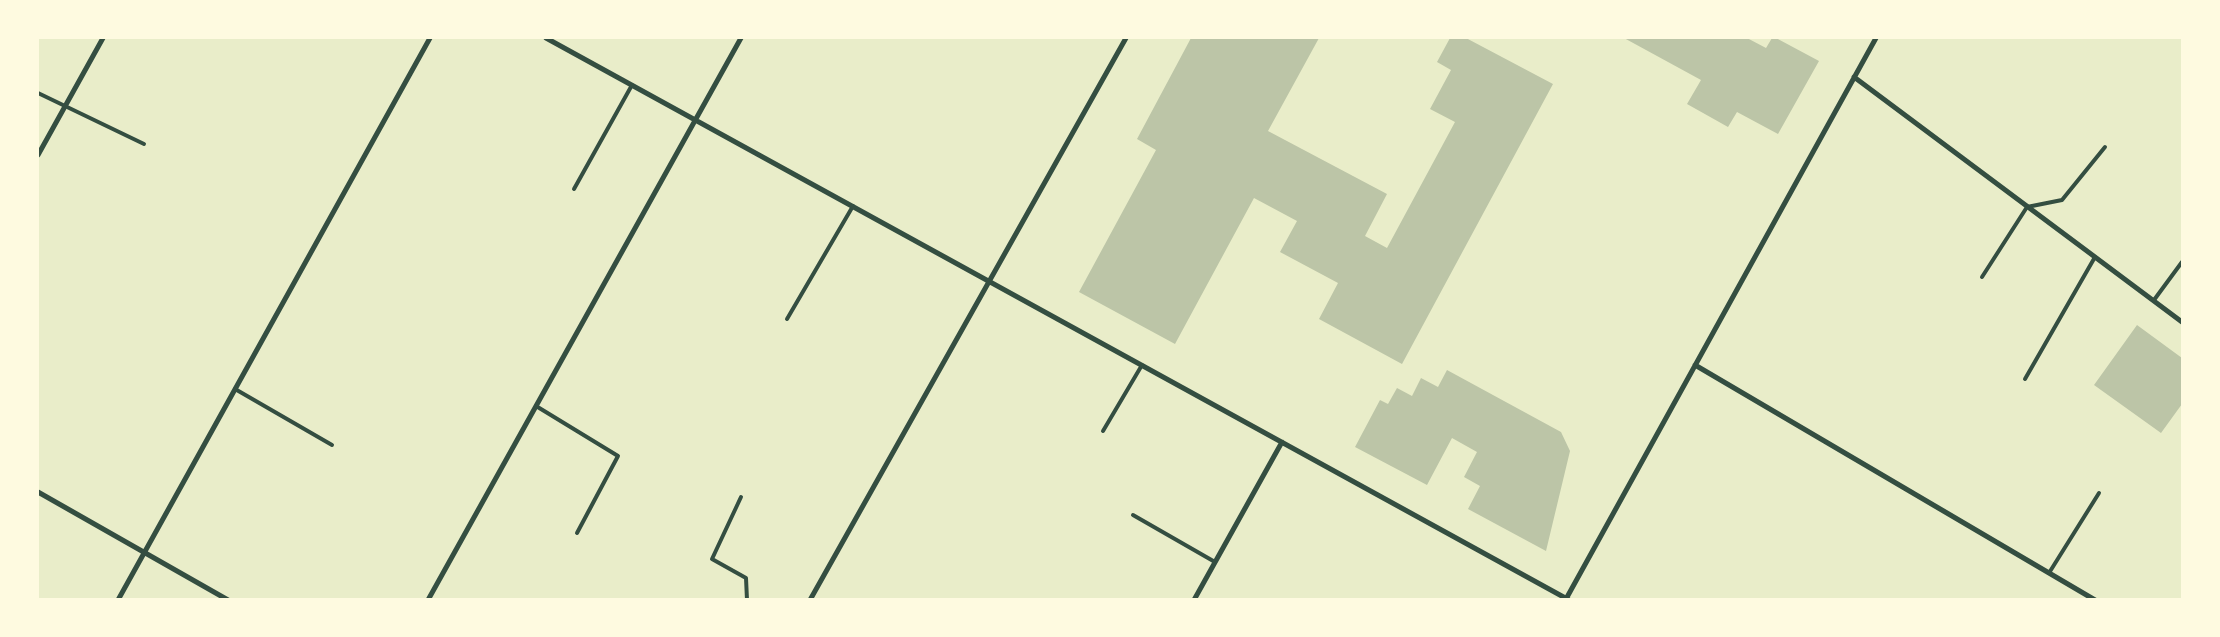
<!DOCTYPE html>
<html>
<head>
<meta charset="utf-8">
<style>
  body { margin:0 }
  #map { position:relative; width:2220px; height:637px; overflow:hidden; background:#e9edc9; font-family:"Playfair Display",serif }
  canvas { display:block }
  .frame { position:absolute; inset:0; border:39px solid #fefae0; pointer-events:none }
</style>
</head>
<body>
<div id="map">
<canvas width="2220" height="637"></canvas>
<div class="frame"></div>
</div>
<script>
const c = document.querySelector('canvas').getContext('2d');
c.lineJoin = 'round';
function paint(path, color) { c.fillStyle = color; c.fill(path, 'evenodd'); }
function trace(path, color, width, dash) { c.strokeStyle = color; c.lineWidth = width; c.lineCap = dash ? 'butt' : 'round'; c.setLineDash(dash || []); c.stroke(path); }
paint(new Path2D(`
  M 1191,38 L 1319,38 L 1268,131 L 1387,194 L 1365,236 L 1387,248 L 1455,122 L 1430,109 L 1451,70 L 1437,62 L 1450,38 L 1466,38 L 1553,84 L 1402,364 L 1319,319 L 1338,283 L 1280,252 L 1297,221 L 1254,198 L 1175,344 L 1079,292 L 1156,150 L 1137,139 Z
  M 1624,38 L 1747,38 L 1766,48 L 1772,38 L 1776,38 L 1819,61 L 1778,134 L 1737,112 L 1728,127 L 1687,104 L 1701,80 Z
  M 2137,325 L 2182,358 L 2182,404 L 2161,433 L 2094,385 Z
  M 1447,370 L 1561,432 L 1570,451 L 1546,551 L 1468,509 L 1480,486 L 1464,477 L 1477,452 L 1452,438 L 1427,485 L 1355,447 L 1380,400 L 1388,404 L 1397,388 L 1412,396 L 1421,378 L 1438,387 Z`), '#bcc5a7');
trace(new Path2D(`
  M 38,93 L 144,144
  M 574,189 L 632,85
  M 1982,277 L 2027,207 L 2062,200 L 2105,147
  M 2154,300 L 2182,262
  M 787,319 L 853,206
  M 2025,379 L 2095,257
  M 235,389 L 332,445
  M 536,406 L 618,456 L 577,533
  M 1103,431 L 1142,365
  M 741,497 L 712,559 L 746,578 L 747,600
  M 1133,515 L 1215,562
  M 2049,573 L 2099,493`), '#344e41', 4);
trace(new Path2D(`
  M 546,38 L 1569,600
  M 1854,77 L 2182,322
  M 38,155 L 103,38
  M 1695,365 L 2095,600
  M 38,492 L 228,600
  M 1566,599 L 1876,38
  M 118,600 L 430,38
  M 428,600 L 741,38
  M 810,600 L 1126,38
  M 1194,600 L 1282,442`), '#344e41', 5);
</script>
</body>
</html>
